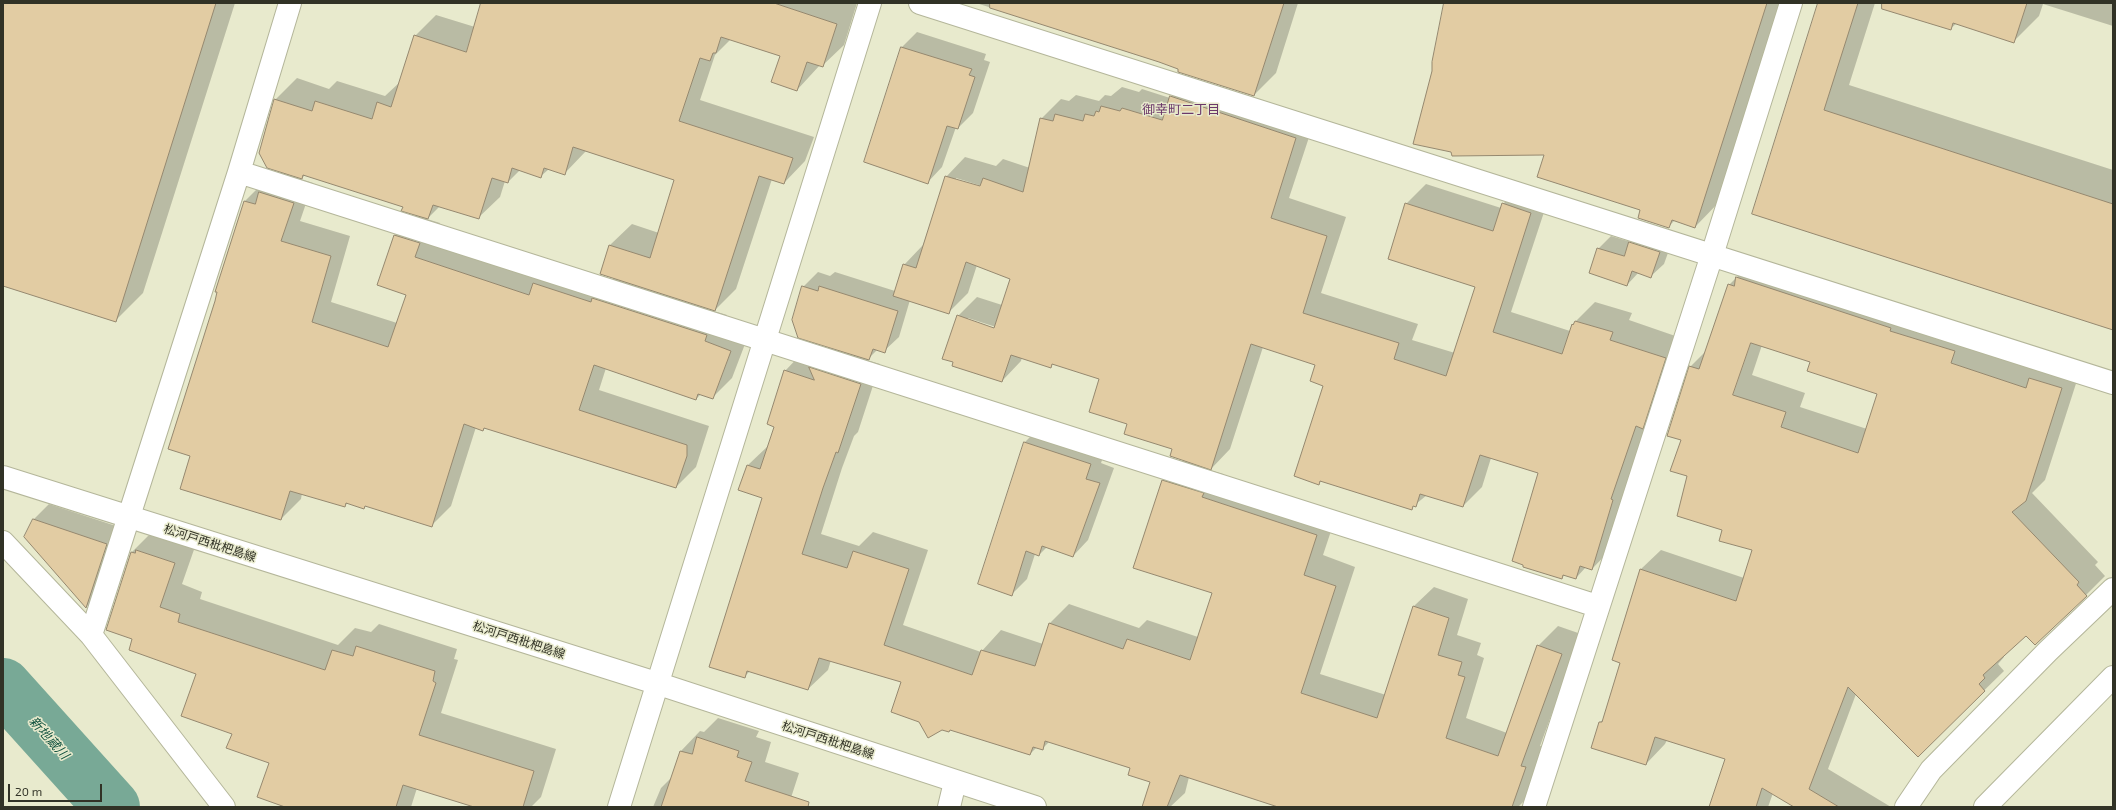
<!DOCTYPE html>
<html>
<head>
<meta charset="utf-8">
<style>
  body { margin:0 }
  #map { position:relative; width:2116px; height:810px; overflow:hidden; background:#e8eacd; font-family:"Exo 2",sans-serif }
  canvas { display:block }
  .frame { position:absolute; inset:0; border:4px solid #313226; pointer-events:none }
  .scale { position:absolute; left:8px; top:784px; width:94px; height:18px; box-sizing:border-box; border:2px solid #313226; border-top:0; padding-left:5px; font-size:12px; line-height:14px; white-space:nowrap; color:#313226; -webkit-text-stroke:3px #e8eacd; paint-order:stroke }
</style>
</head>
<body>
<div id="map">
<canvas width="2116" height="810"></canvas>
<div class="frame"></div>
<div class="scale">20 m</div>
</div>
<script>
const c = document.querySelector('canvas').getContext('2d');
c.lineJoin = 'round';
function paint(path, color) { c.fillStyle = color; c.fill(path, 'evenodd'); }
function trace(path, color, width, dash) { c.strokeStyle = color; c.lineWidth = width; c.lineCap = dash ? 'butt' : 'round'; c.setLineDash(dash || []); c.stroke(path); }
function label(font, color, halo, rows, align = 'center') {
  c.font = font + ' "Exo 2","Noto Sans JP",sans-serif'; c.lineWidth = 3; c.setLineDash([]); c.textBaseline = 'middle'; c.strokeStyle = halo; c.fillStyle = color; for (const [text, x, y, turn = 0] of rows) {
    c.save(); c.translate(x, y); c.rotate((+turn || 0) * Math.PI / 180); c.textAlign = isNaN(turn) ? turn : align; if (halo) c.strokeText(text, 0, 0); c.fillText(text, 0, 0); c.restore();
  }
}
paint(new Path2D(`
  M 3,3 L 235,3 L 143,293 L 115,321 L 3,285 Z
  M 482,3 L 857,3 L 844,45 L 822,66 L 820,65 L 797,90 L 781,55 L 731,39 L 715,55 L 700,100 L 814,137 L 805,161 L 784,183 L 772,179 L 736,289 L 714,311 L 727,315 L 725,321 L 750,331 L 732,378 L 712,398 L 701,394 L 696,399 L 606,368 L 599,390 L 709,426 L 696,467 L 676,487 L 485,428 L 483,430 L 476,427 L 451,506 L 431,526 L 366,505 L 363,508 L 348,503 L 344,506 L 302,493 L 301,499 L 281,519 L 192,455 L 218,292 L 216,291 L 245,201 L 265,181 L 270,183 L 281,171 L 275,100 L 297,78 L 329,89 L 337,81 L 385,96 L 400,82 L 415,36 L 436,15 L 475,27 ZM 586,151 L 675,180 L 659,233 L 632,224 L 610,245 L 601,274 L 614,278 L 610,282 L 435,237 L 440,223 L 427,219 L 440,206 L 478,218 L 500,197 L 505,181 L 508,182 L 520,170 L 541,176 L 549,169 L 564,174 ZM 305,175 L 404,206 L 416,214 L 395,235 L 379,285 L 407,294 L 397,323 L 331,302 L 350,236 L 300,221 L 313,183 L 301,179 Z
  M 976,3 L 1298,3 L 1276,73 L 1254,95 L 1159,61 Z
  M 1445,3 L 1785,3 L 1722,199 L 1695,227 L 1675,220 L 1668,227 L 1546,154 L 1433,71 Z
  M 1820,3 L 1875,3 L 1849,85 L 2113,170 L 2113,328 L 1753,214 Z
  M 1896,3 L 2113,3 L 2113,26 L 2043,4 L 2039,16 L 2013,42 L 1957,23 L 1950,29 Z
  M 917,32 L 986,54 L 984,60 L 990,62 L 973,113 L 958,128 L 956,127 L 942,167 L 927,183 L 865,162 L 902,47 Z
  M 1190,77 L 1315,119 L 1289,198 L 1346,217 L 1321,293 L 1418,324 L 1412,340 L 1455,353 L 1476,286 L 1406,204 L 1426,184 L 1501,208 L 1503,204 L 1522,185 L 1550,194 L 1511,312 L 1570,331 L 1572,325 L 1595,302 L 1632,313 L 1629,320 L 1684,339 L 1611,549 L 1592,569 L 1586,567 L 1576,578 L 1565,574 L 1562,578 L 1539,472 L 1491,458 L 1482,487 L 1463,506 L 1427,495 L 1411,508 L 1322,480 L 1319,483 L 1325,385 L 1316,364 L 1263,347 L 1230,449 L 1210,470 L 1223,474 L 1221,478 L 1336,516 L 1323,555 L 1355,567 L 1320,674 L 1386,695 L 1414,606 L 1434,587 L 1468,599 L 1457,635 L 1481,643 L 1477,655 L 1484,658 L 1466,718 L 1507,733 L 1538,646 L 1558,626 L 1581,634 L 1540,746 L 1545,747 L 1528,797 L 1518,807 L 1282,807 L 1189,777 L 1185,793 L 1170,807 L 1150,807 L 1151,781 L 1131,768 L 1050,741 L 1042,749 L 1037,747 L 1030,754 L 902,681 L 831,660 L 828,670 L 808,689 L 750,671 L 744,677 L 763,498 L 748,465 L 768,446 L 775,426 L 785,371 L 804,351 L 821,357 L 831,347 L 803,287 L 818,272 L 830,276 L 835,272 L 895,291 L 904,265 L 923,245 L 946,177 L 965,157 L 996,166 L 1003,159 L 1030,168 L 1041,119 L 1061,99 L 1069,101 L 1076,95 L 1099,101 L 1105,95 L 1111,96 L 1122,87 L 1139,92 L 1142,89 L 1170,98 ZM 956,178 L 985,187 L 985,189 L 956,181 ZM 977,265 L 1011,278 L 1002,305 L 977,297 L 958,316 L 1002,381 L 1021,361 L 1022,357 L 1050,366 L 1053,364 L 1101,378 L 1128,423 L 1174,449 L 1184,460 L 1163,481 L 1213,592 L 1198,637 L 1147,620 L 1139,628 L 1069,604 L 1050,623 L 1043,644 L 1001,630 L 981,652 L 903,625 L 928,550 L 873,532 L 859,546 L 821,534 L 842,468 L 854,436 L 858,432 L 880,364 L 867,360 L 878,349 L 884,351 L 899,337 L 910,300 L 948,313 L 968,293 ZM 968,318 L 999,328 L 998,330 L 968,320 Z
  M 1643,230 L 1673,239 L 1664,264 L 1651,276 L 1639,272 L 1627,285 L 1598,249 L 1611,236 L 1631,242 Z
  M 1749,265 L 2081,368 L 2045,480 L 2032,493 L 2098,562 L 2095,565 L 2105,576 L 2086,595 L 2026,635 L 2003,656 L 2004,657 L 1998,664 L 2004,671 L 1918,755 L 1856,694 L 1828,769 L 1891,807 L 1796,807 L 1773,793 L 1768,807 L 1710,807 L 1726,758 L 1667,740 L 1665,744 L 1646,764 L 1600,722 L 1604,719 L 1621,662 L 1614,660 L 1641,569 L 1661,550 L 1744,578 L 1753,550 L 1723,530 L 1689,476 L 1682,439 L 1690,367 L 1707,350 L 1729,285 ZM 1762,345 L 1811,361 L 1879,393 L 1867,429 L 1800,407 L 1805,393 L 1752,375 Z
  M 1040,427 L 1106,449 L 1101,463 L 1114,468 L 1088,540 L 1073,556 L 1047,547 L 1039,555 L 1035,554 L 1027,579 L 1012,594 L 1025,442 Z
  M 49,504 L 122,528 L 102,592 L 86,607 L 25,537 L 34,519 Z
  M 154,530 L 197,541 L 182,584 L 202,592 L 200,599 L 338,645 L 355,628 L 371,632 L 379,624 L 457,649 L 454,659 L 458,660 L 441,713 L 556,749 L 541,797 L 531,807 L 478,807 L 417,788 L 411,807 L 286,807 L 270,762 L 233,733 L 197,673 L 134,638 L 107,629 L 132,552 Z
  M 718,718 L 759,731 L 756,737 L 771,742 L 765,762 L 799,773 L 788,807 L 653,807 L 661,788 L 672,777 L 681,751 L 700,731 L 704,732 Z`), '#0003');
trace(new Path2D(`
  M 3,686 L 112,807`), '#78a996', 56);
const building = new Path2D(`
  M 3,3 L 216,3 L 116,322 L 3,286 Z
  M 481,3 L 774,3 L 837,24 L 823,67 L 807,62 L 797,91 L 771,82 L 780,56 L 721,37 L 716,53 L 713,53 L 710,61 L 700,58 L 679,121 L 793,158 L 784,184 L 759,176 L 715,311 L 600,274 L 609,245 L 650,258 L 674,180 L 573,147 L 565,175 L 544,168 L 541,178 L 512,168 L 508,183 L 492,178 L 479,219 L 433,205 L 428,219 L 401,211 L 403,207 L 303,175 L 302,179 L 267,168 L 259,153 L 274,99 L 312,111 L 315,101 L 372,119 L 377,102 L 391,107 L 414,35 L 466,52 Z
  M 990,3 L 1284,3 L 1254,96 L 1178,72 L 1178,69 L 1159,62 L 990,8 Z
  M 1444,3 L 1767,3 L 1695,228 L 1672,220 L 1669,228 L 1638,218 L 1640,210 L 1537,177 L 1544,155 L 1452,156 L 1451,152 L 1413,144 L 1432,71 L 1432,62 Z
  M 1818,3 L 1858,3 L 1824,110 L 2113,204 L 2113,330 L 1752,214 Z
  M 1882,3 L 2027,3 L 2014,43 L 1953,23 L 1951,30 L 1882,9 Z
  M 901,47 L 972,69 L 969,75 L 975,77 L 958,129 L 947,126 L 928,184 L 864,162 Z
  M 1170,96 L 1296,138 L 1271,218 L 1327,236 L 1303,313 L 1399,343 L 1394,359 L 1446,376 L 1475,287 L 1388,259 L 1405,203 L 1493,231 L 1502,203 L 1531,213 L 1493,332 L 1562,354 L 1572,324 L 1573,325 L 1575,321 L 1613,332 L 1610,340 L 1666,358 L 1643,429 L 1636,426 L 1611,499 L 1613,500 L 1592,570 L 1580,566 L 1576,579 L 1563,575 L 1562,579 L 1523,567 L 1523,565 L 1512,561 L 1538,473 L 1480,455 L 1463,507 L 1420,494 L 1416,507 L 1413,506 L 1412,510 L 1320,481 L 1319,485 L 1294,476 L 1323,386 L 1310,381 L 1315,365 L 1251,344 L 1211,470 L 1170,456 L 1172,449 L 1124,434 L 1127,424 L 1089,412 L 1099,379 L 1052,364 L 1051,368 L 1011,355 L 1002,382 L 952,366 L 953,362 L 942,359 L 957,315 L 994,328 L 1010,279 L 966,262 L 949,314 L 893,296 L 903,264 L 916,268 L 945,176 L 980,186 L 983,178 L 1023,192 L 1040,118 L 1053,121 L 1055,114 L 1083,121 L 1085,114 L 1094,116 L 1096,111 L 1099,112 L 1101,106 L 1120,111 L 1122,108 L 1162,120 Z
  M 259,192 L 294,203 L 281,241 L 331,256 L 312,322 L 388,347 L 406,295 L 377,285 L 394,235 L 420,243 L 415,257 L 529,295 L 533,283 L 591,302 L 592,298 L 707,335 L 705,341 L 731,351 L 713,399 L 698,394 L 696,400 L 594,365 L 579,410 L 687,445 L 687,456 L 676,488 L 484,428 L 483,431 L 464,424 L 432,527 L 365,506 L 364,509 L 346,503 L 345,507 L 290,491 L 281,520 L 180,489 L 190,456 L 168,449 L 215,301 L 217,292 L 215,292 L 244,201 L 255,204 Z
  M 1629,242 L 1660,252 L 1651,278 L 1632,271 L 1627,286 L 1589,273 L 1597,248 L 1624,256 Z
  M 1736,277 L 1891,328 L 1890,331 L 1955,351 L 1951,363 L 2026,388 L 2029,378 L 2062,388 L 2026,501 L 2012,512 L 2079,582 L 2077,585 L 2087,596 L 2035,645 L 2026,636 L 1983,675 L 1985,678 L 1979,684 L 1985,691 L 1918,757 L 1848,687 L 1809,789 L 1839,807 L 1794,807 L 1762,788 L 1756,807 L 1709,807 L 1725,759 L 1655,737 L 1646,765 L 1591,748 L 1599,722 L 1602,722 L 1620,663 L 1612,660 L 1640,569 L 1736,601 L 1752,550 L 1719,541 L 1722,530 L 1677,516 L 1687,476 L 1670,471 L 1681,440 L 1667,436 L 1689,366 L 1699,369 L 1728,284 L 1734,286 ZM 1751,343 L 1810,362 L 1807,371 L 1877,394 L 1858,453 L 1781,427 L 1786,412 L 1733,395 Z
  M 802,286 L 818,291 L 819,286 L 898,311 L 885,353 L 873,349 L 869,360 L 798,338 L 792,320 Z
  M 809,367 L 861,384 L 838,453 L 836,452 L 823,488 L 802,554 L 847,568 L 853,551 L 909,569 L 884,645 L 972,675 L 981,650 L 1035,666 L 1049,623 L 1123,649 L 1127,639 L 1190,660 L 1212,593 L 1133,568 L 1162,480 L 1204,493 L 1202,497 L 1317,535 L 1304,575 L 1336,586 L 1301,693 L 1377,718 L 1413,606 L 1449,618 L 1438,655 L 1462,662 L 1458,675 L 1465,677 L 1446,738 L 1498,756 L 1537,645 L 1562,654 L 1521,766 L 1526,767 L 1512,807 L 1278,807 L 1180,775 L 1167,807 L 1142,807 L 1150,782 L 1128,775 L 1130,768 L 1045,741 L 1043,750 L 1033,747 L 1030,755 L 950,730 L 949,732 L 942,730 L 928,738 L 919,722 L 891,712 L 901,682 L 819,658 L 808,690 L 747,671 L 745,678 L 709,667 L 762,498 L 738,490 L 747,465 L 760,469 L 774,427 L 767,424 L 784,370 L 814,380 Z
  M 1024,442 L 1091,464 L 1086,479 L 1100,483 L 1073,557 L 1042,546 L 1039,556 L 1026,551 L 1012,596 L 978,584 Z
  M 33,519 L 107,544 L 86,608 L 24,537 Z
  M 136,550 L 175,563 L 160,607 L 180,614 L 178,622 L 325,670 L 332,650 L 353,656 L 356,646 L 435,671 L 433,681 L 436,683 L 419,735 L 534,771 L 523,807 L 474,807 L 403,785 L 396,807 L 285,807 L 257,797 L 269,763 L 226,748 L 232,734 L 181,716 L 196,674 L 129,650 L 132,639 L 106,630 L 131,552 L 135,553 Z
  M 697,737 L 739,751 L 737,757 L 752,762 L 745,781 L 809,802 L 808,807 L 661,807 L 680,751 L 692,754 Z`);
paint(building, '#e2cca3');
trace(building, '#95886f', 1);
const minor = new Path2D(`
  M 920,3 L 2113,383
  M 239,172 L 1597,606
  M 3,542 L 91,635 L 224,807
  M 91,635 L 239,172 L 290,3
  M 619,807 L 870,3
  M 949,807 L 955,782
  M 1534,807 L 1712,255 L 1791,3
  M 1906,807 L 1931,770 L 2048,651 L 2113,589
  M 1985,807 L 2113,677`);
const major = new Path2D(`
  M 3,477 L 656,683 L 1035,807`);
trace(minor, '#b4b69a', 24);
trace(major, '#b4b69a', 24);
trace(minor, '#fff', 22);
trace(major, '#fff', 22);
label('12px', '#313226', '#e8eacd', [
  ["松河戸西枇杷島線",210,543,18],
  ["松河戸西枇杷島線",519,640,18],
  ["松河戸西枇杷島線",828,740,18]
]);
label('13px', '#6b386a', '#e8eacd', [
  ["御幸町二丁目",1181,110]
]);
label('italic 13px', '#135440', '#e8eacd', [
  ["新地蔵川",49,738,48]
]);
</script>
</body>
</html>
